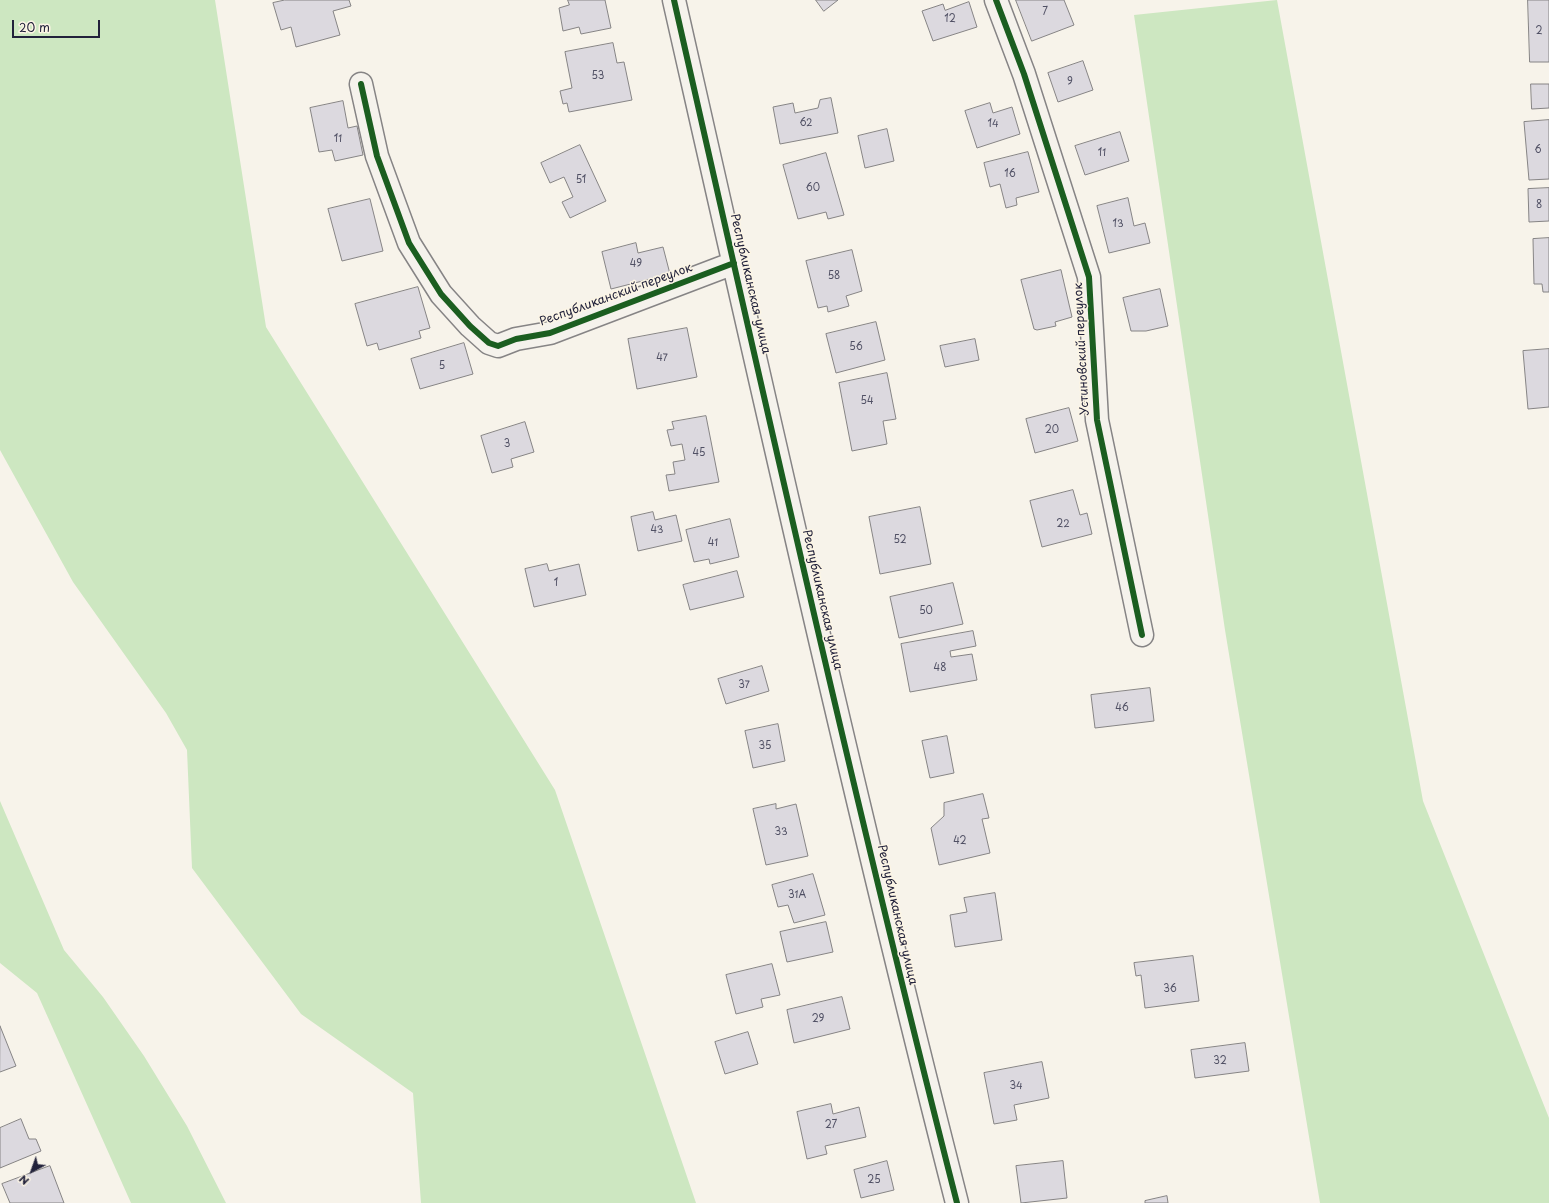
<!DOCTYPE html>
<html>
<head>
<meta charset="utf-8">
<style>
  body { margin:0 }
  #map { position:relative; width:1549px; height:1203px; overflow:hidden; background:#f7f3ea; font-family:"Playpen Sans",sans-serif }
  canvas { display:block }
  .north { position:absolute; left:12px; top:1151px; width:40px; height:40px; -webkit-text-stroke:3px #fcf5e5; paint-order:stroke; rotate:221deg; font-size:11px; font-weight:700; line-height:16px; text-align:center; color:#22223b }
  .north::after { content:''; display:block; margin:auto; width:14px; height:18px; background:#22223b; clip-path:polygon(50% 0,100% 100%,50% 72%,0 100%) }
  .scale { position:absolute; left:12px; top:20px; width:88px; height:18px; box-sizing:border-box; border:2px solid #22223b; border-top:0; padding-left:5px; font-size:12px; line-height:14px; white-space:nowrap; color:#22223b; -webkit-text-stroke:3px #fcf5e5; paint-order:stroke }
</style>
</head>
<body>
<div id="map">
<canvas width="1549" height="1203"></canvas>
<div class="north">N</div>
<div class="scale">20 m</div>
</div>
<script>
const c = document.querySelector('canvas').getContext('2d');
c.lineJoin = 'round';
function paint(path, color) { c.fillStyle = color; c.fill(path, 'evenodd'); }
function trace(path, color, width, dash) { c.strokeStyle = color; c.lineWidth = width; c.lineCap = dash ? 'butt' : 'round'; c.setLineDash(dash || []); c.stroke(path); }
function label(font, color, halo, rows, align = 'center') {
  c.font = font + ' "Playpen Sans",sans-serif'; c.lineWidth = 3; c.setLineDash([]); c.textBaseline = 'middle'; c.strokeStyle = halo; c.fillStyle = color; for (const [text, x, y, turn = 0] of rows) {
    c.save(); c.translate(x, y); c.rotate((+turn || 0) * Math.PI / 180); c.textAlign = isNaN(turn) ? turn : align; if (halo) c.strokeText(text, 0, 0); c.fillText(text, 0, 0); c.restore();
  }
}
paint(new Path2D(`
  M 0,0 L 215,0 L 266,327 L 555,790 L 696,1203 L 421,1203 L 413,1093 L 301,1014 L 192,868 L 187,750 L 166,713 L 73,582 L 0,450 Z
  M 1277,0 L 1423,801 L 1549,1118 L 1549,1203 L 1320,1203 L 1225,630 L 1134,15 Z
  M 0,801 L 64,950 L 103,997 L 144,1056 L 187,1126 L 226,1203 L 131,1203 L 37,993 L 0,963 Z`), '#cde7c1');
const building = new Path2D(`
  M 285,0 L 349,0 L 351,6 L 333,11 L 340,35 L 296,47 L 291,27 L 281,30 L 273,3 Z
  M 568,0 L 605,0 L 611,28 L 581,34 L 579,27 L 563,31 L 559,8 L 569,5 Z
  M 816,0 L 838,0 L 824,11 Z
  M 1016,0 L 1064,0 L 1074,25 L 1032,41 Z
  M 1528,0 L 1549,0 L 1549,62 L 1530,62 Z
  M 969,2 L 977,27 L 933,41 L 922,11 L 943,4 L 945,10 Z
  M 613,43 L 617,63 L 624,62 L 632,100 L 569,112 L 567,103 L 563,104 L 560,91 L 572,88 L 565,52 Z
  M 1083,61 L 1093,90 L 1058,102 L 1048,73 Z
  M 1531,84 L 1549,84 L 1549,108 L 1532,109 Z
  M 831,98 L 838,133 L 780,144 L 773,107 L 793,103 L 795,113 L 818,108 L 820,100 Z
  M 343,101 L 348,128 L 357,126 L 363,155 L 335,161 L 332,150 L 319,152 L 310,108 Z
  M 990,103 L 993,113 L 1012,107 L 1020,134 L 977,148 L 965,111 Z
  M 1549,120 L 1549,179 L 1529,180 L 1524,122 Z
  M 887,129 L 894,161 L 865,168 L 858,136 Z
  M 1120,132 L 1129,161 L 1085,175 L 1075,146 Z
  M 580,145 L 606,201 L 570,218 L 562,202 L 573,197 L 564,177 L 550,183 L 541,163 Z
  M 1028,152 L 1039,192 L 1016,198 L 1017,205 L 1006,208 L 1000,184 L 990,187 L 984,163 Z
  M 826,153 L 844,215 L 828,219 L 826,212 L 798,219 L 783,165 Z
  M 1549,188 L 1549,221 L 1529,222 L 1528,189 Z
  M 1128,198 L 1134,226 L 1145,223 L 1150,243 L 1109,253 L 1097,206 Z
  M 370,199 L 383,251 L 342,261 L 328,209 Z
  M 1549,238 L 1549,292 L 1543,292 L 1542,284 L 1534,284 L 1533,239 Z
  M 636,243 L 638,253 L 663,247 L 670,274 L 611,289 L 602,252 Z
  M 852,250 L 862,291 L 846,296 L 849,306 L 828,312 L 827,306 L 818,308 L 806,261 Z
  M 1061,270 L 1072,317 L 1055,322 L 1056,326 L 1037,330 L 1034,329 L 1021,280 Z
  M 418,287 L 430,328 L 419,331 L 421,338 L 379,350 L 377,343 L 367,346 L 355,304 Z
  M 1160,289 L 1168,326 L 1146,331 L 1131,331 L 1123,298 Z
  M 876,322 L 885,360 L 836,373 L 826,334 Z
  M 687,328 L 697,377 L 637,389 L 628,339 Z
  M 975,339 L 979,360 L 945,367 L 940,346 Z
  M 464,343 L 473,374 L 420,389 L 411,359 Z
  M 1549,349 L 1549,407 L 1528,409 L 1523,351 Z
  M 887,373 L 896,419 L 883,421 L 887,444 L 852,451 L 839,383 Z
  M 1069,408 L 1078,441 L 1035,453 L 1026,419 Z
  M 706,416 L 719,482 L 669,491 L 666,475 L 675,474 L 673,462 L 685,460 L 682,444 L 671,446 L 667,430 L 674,429 L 672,422 Z
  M 525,422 L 534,452 L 511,459 L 513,467 L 492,473 L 481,436 Z
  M 1073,490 L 1080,515 L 1087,513 L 1092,534 L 1042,547 L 1030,501 Z
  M 920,507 L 931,564 L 880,574 L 869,517 Z
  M 653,512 L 655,520 L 676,515 L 682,541 L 638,551 L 631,517 Z
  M 730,519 L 739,557 L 710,564 L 709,559 L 694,562 L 686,530 Z
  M 547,564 L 549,571 L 579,564 L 586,595 L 534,607 L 525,569 Z
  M 737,571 L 744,597 L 690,610 L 683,585 Z
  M 953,583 L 963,624 L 899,638 L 890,597 Z
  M 973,631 L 976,646 L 950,651 L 951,657 L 972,654 L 977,680 L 910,692 L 901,644 Z
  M 762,666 L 769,691 L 726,704 L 718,679 Z
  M 1150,688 L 1154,721 L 1095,728 L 1091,695 Z
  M 778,724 L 785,761 L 753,768 L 745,731 Z
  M 947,736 L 954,773 L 930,778 L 922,741 Z
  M 983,794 L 989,818 L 982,819 L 990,853 L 939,865 L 931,828 L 944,816 L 944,803 Z
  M 776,804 L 776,809 L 796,804 L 808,856 L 766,865 L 753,809 Z
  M 813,874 L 825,915 L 794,923 L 788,905 L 778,907 L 772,885 Z
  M 995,893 L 1002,940 L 955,947 L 950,915 L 967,912 L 964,898 Z
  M 826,922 L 833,952 L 787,962 L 780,932 Z
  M 1193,956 L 1199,1001 L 1145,1008 L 1141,975 L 1136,976 L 1134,963 Z
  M 772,964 L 780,995 L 761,999 L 763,1007 L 736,1014 L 726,975 Z
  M 842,997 L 850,1029 L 794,1043 L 787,1010 Z
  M 0,1026 L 16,1066 L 0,1072 Z
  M 748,1032 L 758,1064 L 725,1074 L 715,1042 Z
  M 1245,1043 L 1249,1071 L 1195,1078 L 1191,1050 Z
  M 1042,1062 L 1049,1098 L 1014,1105 L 1017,1120 L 994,1124 L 984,1073 Z
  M 831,1104 L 833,1114 L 859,1107 L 866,1137 L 825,1146 L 827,1154 L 807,1159 L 797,1112 Z
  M 21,1119 L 29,1139 L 36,1139 L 41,1151 L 0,1168 L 0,1128 Z
  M 887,1161 L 894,1190 L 861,1198 L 854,1170 Z
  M 1063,1161 L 1067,1198 L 1021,1203 L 1016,1166 Z
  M 50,1166 L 64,1203 L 10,1203 L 2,1184 Z
  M 1167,1196 L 1168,1203 L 1145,1203 L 1145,1201 Z`);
paint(building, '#dcd9df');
trace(building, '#868485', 1);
const street = new Path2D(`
  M 674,0 C 765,402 855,804 957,1203
  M 996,0 L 1024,74 L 1089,277 L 1097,420 L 1142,635
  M 361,84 L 377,156 L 409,243 L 441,294 L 470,326 L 489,343 L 498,346 L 516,339 L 550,333 L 734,263`);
trace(street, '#868485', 25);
trace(street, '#f5f2ec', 22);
trace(new Path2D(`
  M 674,0 C 765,402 855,804 957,1203
  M 996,0 L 1024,74 L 1089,277 L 1097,420 L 1142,635
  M 361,84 L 377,156 L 409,243 L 441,294 L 470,326 L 489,343 L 498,346 L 516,339 L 550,333 L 734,263`), '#1b5e20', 6);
label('10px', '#505064', null, [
  ["7",1045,12],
  ["12",950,19],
  ["2",1539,31],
  ["53",598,76],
  ["9",1070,82],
  ["62",806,123],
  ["14",993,124],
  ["11",338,139],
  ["6",1538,150],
  ["11",1102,153],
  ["16",1010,174],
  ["51",581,180],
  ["60",813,188],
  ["8",1539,205],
  ["13",1118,224],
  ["49",636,264],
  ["58",834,276],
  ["56",856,347],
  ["47",662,358],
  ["5",442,366],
  ["54",867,401],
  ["20",1052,430],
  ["3",507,444],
  ["45",699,453],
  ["22",1063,524],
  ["43",657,530],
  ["52",900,540],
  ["41",713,543],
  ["1",556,583],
  ["50",926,611],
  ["48",940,668],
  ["37",744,685],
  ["46",1122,708],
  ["35",765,746],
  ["33",781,832],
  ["42",960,841],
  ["31А",797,895],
  ["36",1170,989],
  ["29",818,1019],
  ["32",1220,1061],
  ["34",1016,1086],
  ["27",831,1125],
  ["25",874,1180]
]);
label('12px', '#22223b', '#fcf5e5', [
  ["Республиканская улица",750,284,77],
  ["Республиканский переулок",616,295,-20],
  ["Устиновский переулок",1082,349,-93],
  ["Республиканская улица",822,600,77],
  ["Республиканская улица",897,915,77]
]);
</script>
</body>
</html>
